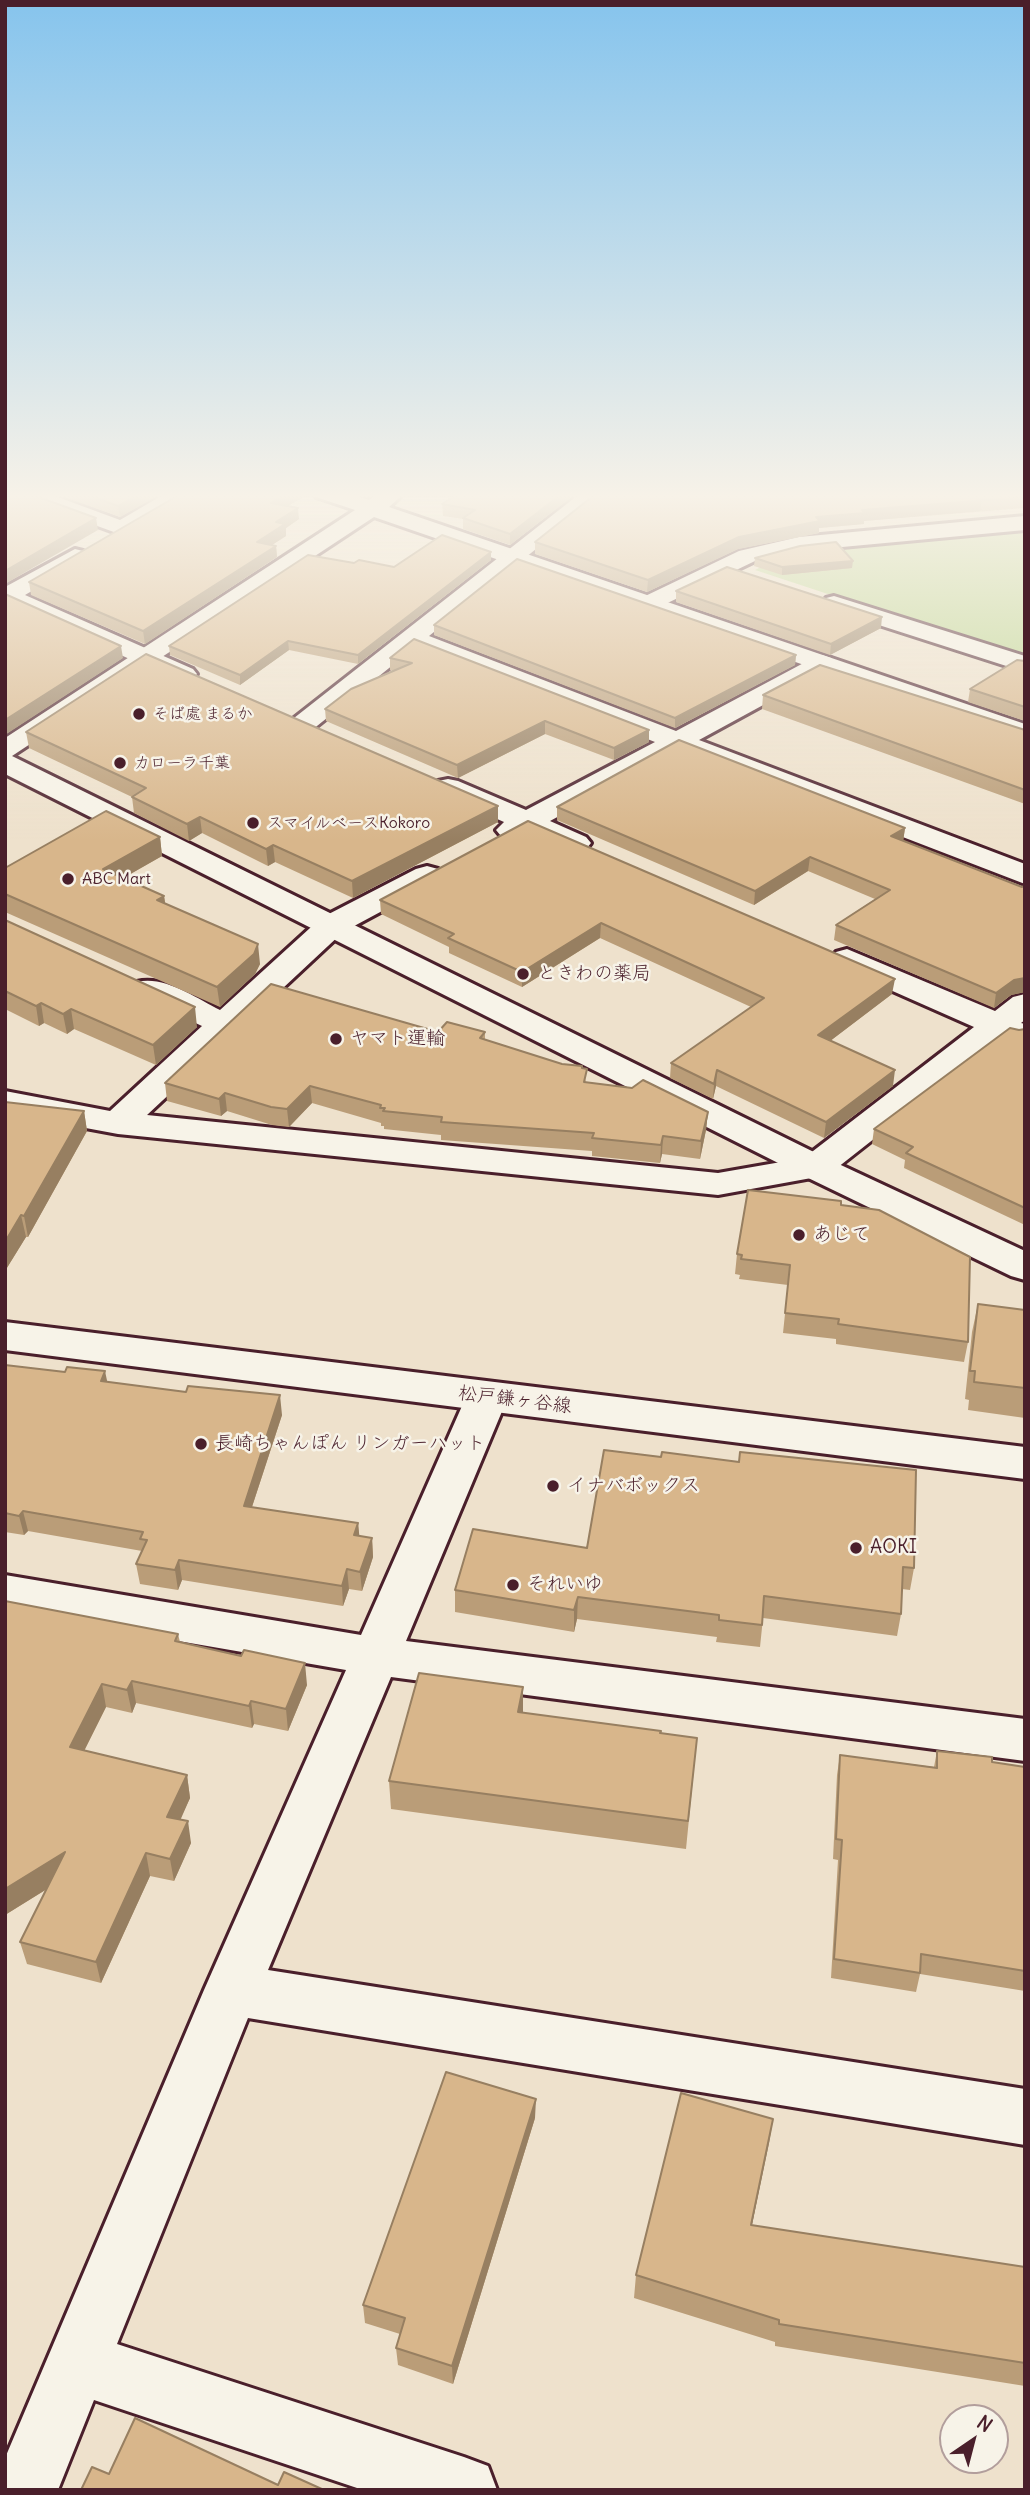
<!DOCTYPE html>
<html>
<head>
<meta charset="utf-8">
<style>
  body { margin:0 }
  #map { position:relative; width:1030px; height:2495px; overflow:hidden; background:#eee1cc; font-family:Delius,sans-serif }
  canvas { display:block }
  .frame { position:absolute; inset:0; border:7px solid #4a1f2b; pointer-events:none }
  .north { position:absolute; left:939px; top:2404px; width:70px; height:70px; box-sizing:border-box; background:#f7f3e8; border:2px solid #b29e9c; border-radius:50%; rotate:35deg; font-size:19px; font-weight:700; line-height:28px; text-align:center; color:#4a1f2b }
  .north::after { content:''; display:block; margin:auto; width:24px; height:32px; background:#4a1f2b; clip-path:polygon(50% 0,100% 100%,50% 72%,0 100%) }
</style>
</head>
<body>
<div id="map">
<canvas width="1030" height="2495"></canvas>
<div class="frame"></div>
<div class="north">N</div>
</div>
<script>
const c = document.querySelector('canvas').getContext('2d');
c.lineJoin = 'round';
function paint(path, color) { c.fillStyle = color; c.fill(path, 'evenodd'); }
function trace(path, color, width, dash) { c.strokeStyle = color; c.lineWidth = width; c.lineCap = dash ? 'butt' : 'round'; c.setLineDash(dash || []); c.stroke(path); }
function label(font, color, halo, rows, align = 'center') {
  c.font = font + ' Delius,"Klee One",sans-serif'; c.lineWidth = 5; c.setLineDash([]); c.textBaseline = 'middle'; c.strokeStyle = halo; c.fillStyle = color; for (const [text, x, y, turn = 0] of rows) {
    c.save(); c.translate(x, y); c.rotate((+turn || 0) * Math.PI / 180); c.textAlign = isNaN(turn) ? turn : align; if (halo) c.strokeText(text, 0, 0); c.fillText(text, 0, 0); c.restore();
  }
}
paint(new Path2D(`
  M 1025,531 L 1025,659 L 755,570 L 777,559 L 850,547 Z`), '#bad58d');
const minor = new Path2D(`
  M 15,492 L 44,492 L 120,520 L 168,492 L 193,492 L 190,497 L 130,533 L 122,535 L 18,497 Z
  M 582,492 L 606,492 L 429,636 L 676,731 L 813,658 L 822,655 L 831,658 L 835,663 L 831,668 L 699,740 L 1025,864 L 1025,884 L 679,751 L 550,821 L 586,837 L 591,843 L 586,849 C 566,854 546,841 528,833 L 511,839 L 501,836 L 496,830 L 504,822 L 438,793 L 434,787 L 438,781 L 448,779 L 458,781 L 526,810 L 655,742 L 414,648 L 312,730 L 303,732 L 294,730 L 290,724 L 294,718 Z
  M 1025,516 L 1025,530 L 799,551 L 755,561 L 655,609 L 647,611 L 639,609 L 635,604 L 639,599 L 739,551 L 799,537 Z
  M 75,549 L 83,551 L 86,556 L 83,561 L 25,595 L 193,669 L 197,674 L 193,679 L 184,682 L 175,679 L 5,604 L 5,587 Z
  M 834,596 L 1025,656 L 1025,672 L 826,608 L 822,603 L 826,598 Z
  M 427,866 L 438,869 L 442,875 L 438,881 L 343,932 L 147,1115 L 718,1173 L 804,1158 L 974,1027 L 836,966 L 831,959 L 836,952 L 847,949 L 995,1011 L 1013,997 L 1025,994 L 1025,1020 L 1021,1023 L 1025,1024 L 1025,1041 L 1016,1043 L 1001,1039 L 828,1175 L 718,1195 L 118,1134 L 5,1113 L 5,1091 L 110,1111 L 202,1026 L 137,996 L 133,989 L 137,982 C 164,975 196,998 220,1010 L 321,918 L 416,869 Z
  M 487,1382 L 502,1387 L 508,1397 L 406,1641 L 1025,1719 L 1025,1761 L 391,1677 L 268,1970 L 1025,2089 L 1025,2145 L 248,2018 L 117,2344 L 464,2457 L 488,2466 L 497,2490 L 363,2490 L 94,2400 L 58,2490 L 5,2490 L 5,2458 L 204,1990 L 346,1670 L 5,1611 L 5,1575 L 361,1635 L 466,1397 L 472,1387 Z`);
const tertiary = new Path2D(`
  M 313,492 L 343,492 L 369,500 L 381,492 L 397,492 L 400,497 L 389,507 L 1025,724 L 1025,741 L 374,517 L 12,756 L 828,1159 L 1025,1251 L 1025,1280 L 1011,1276 L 802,1175 L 5,774 L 5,738 L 355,510 L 316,497 Z`);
const secondary = new Path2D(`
  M 5,1322 L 1025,1447 L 1025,1479 L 5,1350 Z`);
trace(minor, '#4a1f2b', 6);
trace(tertiary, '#4a1f2b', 6);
trace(secondary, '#4a1f2b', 6);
paint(minor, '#f7f3e8');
paint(tertiary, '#f7f3e8');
paint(secondary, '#f7f3e8');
paint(new Path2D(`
  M 50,492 L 164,492 L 120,517 Z
  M 184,492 L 311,492 L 311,493 L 288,506 L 299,519 L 286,528 L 286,536 L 272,545 L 276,546 L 277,557 L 145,644 L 31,595 L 29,582 Z
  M 431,492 L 578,492 L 510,545 L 463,529 L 463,519 L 443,516 L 442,504 L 455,495 Z
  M 1025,492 L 1025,508 L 864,521 L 864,524 L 819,528 L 819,533 L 738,549 L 647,592 L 535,554 L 535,542 Z
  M 491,552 L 491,560 L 358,664 L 289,650 L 240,685 L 170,655 L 169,646 L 354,563 L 394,567 Z
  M 755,558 L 852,568 L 782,575 L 754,566 Z
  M 676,591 L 881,628 L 830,655 L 676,602 Z
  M 434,625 L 796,655 L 795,665 L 675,728 L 434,635 Z
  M 414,639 L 649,742 L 614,760 L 545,734 L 458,778 L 326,721 L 325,709 L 393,671 L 390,670 L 390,658 Z
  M 1025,661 L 1025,721 L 968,702 L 970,689 Z
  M 763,695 L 1025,730 L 1025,804 L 762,709 Z
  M 26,732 L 498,822 L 353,898 L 275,862 L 268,866 L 202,833 L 189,841 L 134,813 L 132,797 L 29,748 Z
  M 557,807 L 905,828 L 903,841 L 1022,887 L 1025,885 L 1025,992 L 1011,995 L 994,1008 L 834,940 L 836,925 L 875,899 L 808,871 L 754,905 L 557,820 Z
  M 528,821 L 892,994 L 830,1041 L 893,1086 L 824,1138 L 716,1086 L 713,1099 L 670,1078 L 671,1063 L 751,1007 L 600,938 L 522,987 L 449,953 L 449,947 L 381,914 L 380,900 Z
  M 160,837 L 162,856 L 123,878 L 164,896 L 165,903 L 260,964 L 255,974 L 220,1007 L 5,912 L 5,868 Z
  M 5,920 L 197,1027 L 156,1065 L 74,1029 L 67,1034 L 44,1023 L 39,1026 L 5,1009 Z
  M 1025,1029 L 1025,1225 L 904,1168 L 905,1160 L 872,1144 L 874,1129 L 1019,1030 Z
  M 438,1032 L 485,1032 L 485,1040 L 562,1064 L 582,1066 L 586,1083 L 708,1112 L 706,1130 L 700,1159 L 662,1154 L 660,1163 L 592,1156 L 592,1151 L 441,1140 L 441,1135 L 384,1129 L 384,1126 L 381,1126 L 381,1123 L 312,1103 L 289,1127 L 272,1125 L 227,1111 L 221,1116 L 167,1101 L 165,1083 Z
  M 5,1102 L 84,1111 L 87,1131 L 28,1237 L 26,1237 L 5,1271 Z
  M 841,1205 L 968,1342 L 964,1362 L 836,1344 L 836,1339 L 783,1333 L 788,1285 L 739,1279 L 740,1275 L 735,1274 L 737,1254 Z
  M 978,1304 L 1025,1310 L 1025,1418 L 968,1410 L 969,1400 L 965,1399 L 972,1332 Z
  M 5,1365 L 107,1382 L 282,1415 L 252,1507 L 358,1523 L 359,1536 L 372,1538 L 373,1557 L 362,1591 L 349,1589 L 343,1606 L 182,1580 L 178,1590 L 140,1584 L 136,1564 L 142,1551 L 28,1531 L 24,1535 L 5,1532 Z
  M 604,1450 L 914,1568 L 910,1590 L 902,1589 L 901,1614 L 897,1636 L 763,1618 L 760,1647 L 716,1642 L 717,1637 L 577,1619 L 574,1632 L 455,1612 L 455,1590 L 587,1548 Z
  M 5,1601 L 178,1634 L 180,1642 L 307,1685 L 288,1731 L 254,1724 L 252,1728 L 136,1703 L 132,1713 L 106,1707 L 84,1751 L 187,1775 L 190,1798 L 180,1819 L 191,1843 L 174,1881 L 150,1876 L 101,1983 L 27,1964 L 20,1942 L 47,1889 L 5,1915 Z
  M 523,1713 L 697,1738 L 686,1849 L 391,1809 L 389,1781 Z
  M 937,1751 L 992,1762 L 1025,1767 L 1025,1991 L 920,1974 L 916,1992 L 831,1978 L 838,1860 L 833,1859 L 837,1775 L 840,1755 L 934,1767 Z
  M 535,2118 L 453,2384 L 398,2365 L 396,2348 L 400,2334 L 365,2323 L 363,2305 Z
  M 773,2119 L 752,2225 L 1025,2267 L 1025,2386 L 775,2346 L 775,2342 L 634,2298 L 636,2275 Z`), '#ba9d78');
paint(new Path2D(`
  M 143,492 L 164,492 L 120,517 L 118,506 Z
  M 292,492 L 311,492 L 311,493 L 272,514 L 271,503 Z
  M 564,492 L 578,492 L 510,545 L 510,534 Z
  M 982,499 L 980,511 L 864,521 L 864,524 L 819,528 L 819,533 L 738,549 L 647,592 L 648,580 L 739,537 L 816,517 L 862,510 Z
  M 298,508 L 299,519 L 286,528 L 286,536 L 258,554 L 257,542 L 276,522 Z
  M 96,518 L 98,530 L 5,584 L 5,571 Z
  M 276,546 L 277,557 L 145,644 L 143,631 Z
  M 491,552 L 491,560 L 358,664 L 358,655 Z
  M 853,561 L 852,568 L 782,575 L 782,567 Z
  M 882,617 L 881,628 L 830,655 L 831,644 Z
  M 288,641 L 289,650 L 240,685 L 240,675 Z
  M 121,646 L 123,658 L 5,735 L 5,720 Z
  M 796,655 L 795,665 L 675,728 L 675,718 Z
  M 545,721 L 545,734 L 458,778 L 457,765 Z
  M 649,730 L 649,742 L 614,760 L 614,748 Z
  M 498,806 L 498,822 L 353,898 L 352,881 Z
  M 200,817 L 202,833 L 189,841 L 187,824 Z
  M 905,828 L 903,842 L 891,836 Z
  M 160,837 L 162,856 L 106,888 L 103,869 Z
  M 273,845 L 275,862 L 268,866 L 266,849 Z
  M 810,857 L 808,871 L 754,905 L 755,891 Z
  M 164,896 L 167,915 L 157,900 Z
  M 601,923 L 600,938 L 522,987 L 522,972 Z
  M 258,944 L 260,964 L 255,974 L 220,1007 L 217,987 Z
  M 1025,978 L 1025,992 L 1011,995 L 994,1008 L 996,993 L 1014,980 Z
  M 895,979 L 892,994 L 817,1051 L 818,1035 Z
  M 41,1003 L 44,1023 L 39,1026 L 36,1006 Z
  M 195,1007 L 197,1027 L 156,1065 L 153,1045 Z
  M 71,1009 L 74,1029 L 67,1034 L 63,1014 Z
  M 717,1070 L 716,1086 L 713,1099 L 714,1084 Z
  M 895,1070 L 893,1086 L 824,1138 L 826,1122 Z
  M 310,1086 L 312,1103 L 289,1127 L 287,1109 Z
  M 225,1093 L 227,1111 L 221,1116 L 219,1099 Z
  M 84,1111 L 87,1131 L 28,1237 L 24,1216 Z
  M 708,1112 L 706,1130 L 700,1159 L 701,1141 Z
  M 663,1136 L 662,1154 L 660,1163 L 661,1145 Z
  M 21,1215 L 26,1237 L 5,1271 L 5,1242 Z
  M 105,1371 L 109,1390 L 101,1381 Z
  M 280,1395 L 282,1415 L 246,1525 L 244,1506 Z
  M 23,1511 L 28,1531 L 24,1535 L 19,1516 Z
  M 358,1523 L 360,1542 L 354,1535 Z
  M 372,1538 L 373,1557 L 362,1591 L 360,1572 Z
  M 179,1560 L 182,1580 L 178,1590 L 175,1570 Z
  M 347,1569 L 349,1589 L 343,1606 L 342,1586 Z
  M 578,1597 L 577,1619 L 574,1632 L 574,1610 Z
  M 305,1663 L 307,1685 L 288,1731 L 286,1709 Z
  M 132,1681 L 136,1703 L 132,1713 L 127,1690 Z
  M 102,1684 L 106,1707 L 75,1769 L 70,1747 Z
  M 523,1687 L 523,1715 L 518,1712 Z
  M 251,1701 L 254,1724 L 252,1728 L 249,1706 Z
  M 187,1775 L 190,1798 L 172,1839 L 167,1817 Z
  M 188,1821 L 191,1843 L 174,1881 L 170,1859 Z
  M 65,1852 L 71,1874 L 5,1915 L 5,1889 Z
  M 146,1853 L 150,1876 L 101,1983 L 96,1962 Z
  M 536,2099 L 535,2118 L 453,2384 L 452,2366 Z
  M 773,2119 L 769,2143 L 747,2248 L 751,2225 Z`), '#977f61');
const building = new Path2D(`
  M 5,492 L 25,492 L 96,518 L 5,571 Z
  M 80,492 L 143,492 L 118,506 Z
  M 184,492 L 292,492 L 271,503 L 298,508 L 276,522 L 285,524 L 257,542 L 276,546 L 143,631 L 29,582 Z
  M 460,492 L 564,492 L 510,534 L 463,518 L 475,510 L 442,504 Z
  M 598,492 L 1025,492 L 1025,497 L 862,510 L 865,513 L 816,517 L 820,521 L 739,537 L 648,580 L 535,542 Z
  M 442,535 L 491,552 L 358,655 L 288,641 L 240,675 L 169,646 L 308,555 L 354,563 L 359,560 L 394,567 Z
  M 836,542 L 853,561 L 782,567 L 755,558 L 800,546 Z
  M 517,559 L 796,655 L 675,718 L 434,625 Z
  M 727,567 L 882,617 L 831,644 L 676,591 Z
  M 5,594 L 121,646 L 5,720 Z
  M 414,639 L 649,730 L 614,748 L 545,721 L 457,765 L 325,709 L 351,689 L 412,663 L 390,658 Z
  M 146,654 L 498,806 L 352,881 L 273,845 L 266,849 L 200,817 L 187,824 L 132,797 L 146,788 L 26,732 Z
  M 1017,660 L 1025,661 L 1025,707 L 970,689 Z
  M 820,665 L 1025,730 L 1025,790 L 763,695 Z
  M 679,740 L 905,828 L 891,836 L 1022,887 L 1025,885 L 1025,978 L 1014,980 L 996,993 L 836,925 L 890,890 L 810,857 L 755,891 L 557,807 Z
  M 106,811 L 160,837 L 103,869 L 164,896 L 157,900 L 258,944 L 254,954 L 217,987 L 5,894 L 5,868 Z
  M 528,821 L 895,979 L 818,1035 L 895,1070 L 826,1122 L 717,1070 L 714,1084 L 671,1063 L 764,998 L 601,923 L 522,972 L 448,938 L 454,934 L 380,900 Z
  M 5,920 L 195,1007 L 153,1045 L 71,1009 L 63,1014 L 41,1003 L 36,1006 L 5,991 Z
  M 271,984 L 438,1032 L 447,1022 L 485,1032 L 480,1038 L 562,1064 L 582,1066 L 582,1068 L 587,1069 L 584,1082 L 632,1088 L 643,1080 L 708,1112 L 701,1141 L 663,1136 L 661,1145 L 592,1138 L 594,1133 L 441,1122 L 442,1117 L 383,1111 L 385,1108 L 380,1108 L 381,1105 L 310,1086 L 287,1109 L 271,1107 L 225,1093 L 219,1099 L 165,1083 Z
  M 1010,1028 L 1019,1030 L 1025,1029 L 1025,1208 L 906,1153 L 913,1147 L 874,1129 Z
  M 5,1102 L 84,1111 L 24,1216 L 21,1215 L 5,1242 Z
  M 748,1190 L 841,1201 L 841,1205 L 879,1210 L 970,1257 L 968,1342 L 838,1324 L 839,1319 L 785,1313 L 790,1265 L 741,1259 L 742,1255 L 737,1254 Z
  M 978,1304 L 1025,1310 L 1025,1388 L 974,1382 L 975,1371 L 970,1371 Z
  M 5,1365 L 65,1372 L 67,1367 L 105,1371 L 101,1381 L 186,1392 L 188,1386 L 280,1395 L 244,1506 L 358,1523 L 354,1535 L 372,1538 L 360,1572 L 347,1569 L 342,1586 L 179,1560 L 175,1570 L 136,1564 L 147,1540 L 140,1539 L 143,1532 L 23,1511 L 19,1516 L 5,1513 Z
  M 604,1450 L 661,1457 L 662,1452 L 739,1462 L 740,1452 L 916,1470 L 914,1568 L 903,1567 L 901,1614 L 764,1596 L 762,1625 L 719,1620 L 719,1615 L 578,1597 L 574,1610 L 455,1590 L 473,1529 L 587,1548 Z
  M 5,1601 L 178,1634 L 175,1641 L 241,1656 L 244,1650 L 305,1663 L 286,1709 L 251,1701 L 249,1706 L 132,1681 L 127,1690 L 102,1684 L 70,1747 L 187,1775 L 167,1817 L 188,1821 L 170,1859 L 146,1853 L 96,1962 L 20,1942 L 65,1852 L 5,1889 Z
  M 419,1673 L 523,1687 L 518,1712 L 661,1731 L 660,1733 L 697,1738 L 688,1821 L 389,1781 Z
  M 937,1751 L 992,1757 L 992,1762 L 1025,1767 L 1025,1971 L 921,1954 L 920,1973 L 834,1959 L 842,1840 L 836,1839 L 840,1755 L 937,1768 Z
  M 446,2072 L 536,2099 L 452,2366 L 396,2348 L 405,2318 L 363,2305 Z
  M 681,2093 L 773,2119 L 751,2225 L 1025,2267 L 1025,2363 L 779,2324 L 779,2320 L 636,2275 Z
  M 135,2418 L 278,2485 L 284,2472 L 324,2490 L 81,2490 L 92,2467 L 109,2474 Z`);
paint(building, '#d8b68b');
trace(building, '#977f61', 2);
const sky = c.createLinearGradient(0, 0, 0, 841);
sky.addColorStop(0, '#86c4ed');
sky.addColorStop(0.59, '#f7f2e8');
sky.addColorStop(1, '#f7f2e800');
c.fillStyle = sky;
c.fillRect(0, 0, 1030, 841);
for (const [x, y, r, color] of [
  [139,714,7,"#4a1f2b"],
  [120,763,7,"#4a1f2b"],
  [253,823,7,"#4a1f2b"],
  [68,879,7,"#4a1f2b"],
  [523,974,7,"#4a1f2b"],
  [336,1039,7,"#4a1f2b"],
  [799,1235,7,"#4a1f2b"],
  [201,1444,7,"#4a1f2b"],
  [553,1486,7,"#4a1f2b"],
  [856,1548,7,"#4a1f2b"],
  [513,1585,7,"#4a1f2b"]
]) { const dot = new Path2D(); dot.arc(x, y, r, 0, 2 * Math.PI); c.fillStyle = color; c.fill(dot); trace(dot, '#f7f3e8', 2.5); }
label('16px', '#4a1f2b', '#f7f3e8', [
  ["そば處 まるか",153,714],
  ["カローラ千葉",134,763],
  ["スマイルベースKokoro",267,823],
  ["ABC Mart",82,879]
], 'left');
label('19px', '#4a1f2b', '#f7f3e8', [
  ["ときわの薬局",537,974],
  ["ヤマト運輸",350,1039],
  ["あじて",813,1235],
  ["長崎ちゃんぽん リンガーハット",215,1444],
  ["イナバボックス",567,1486],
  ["AOKI",870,1548],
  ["それいゆ",527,1585]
], 'left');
label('19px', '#4a1f2b', '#f7f3e8', [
  ["松戸鎌ヶ谷線",515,1400,7]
]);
</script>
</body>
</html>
